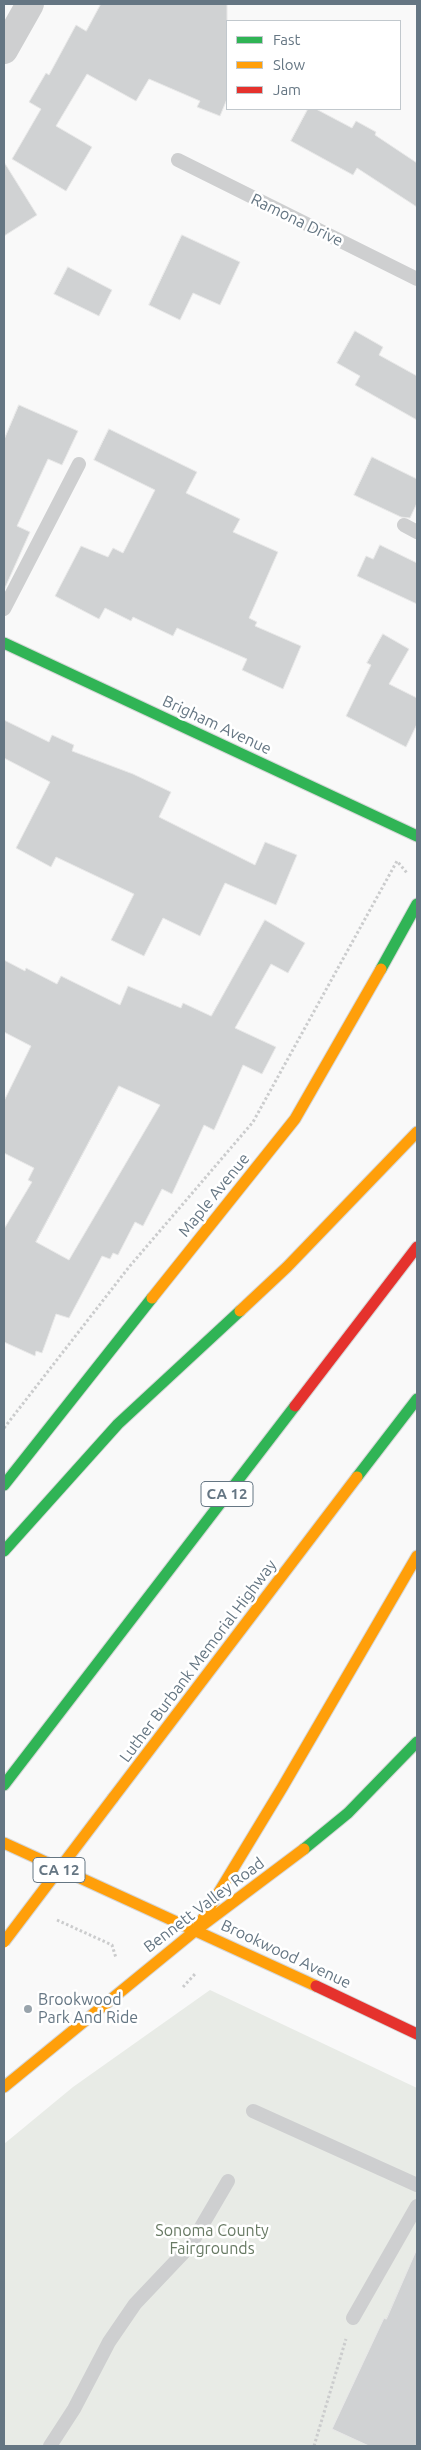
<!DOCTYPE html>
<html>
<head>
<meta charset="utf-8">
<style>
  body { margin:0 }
  #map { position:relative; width:421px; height:2450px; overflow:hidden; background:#f9f9f9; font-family:Ubuntu,sans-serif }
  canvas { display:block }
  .frame { position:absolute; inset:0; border:5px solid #657683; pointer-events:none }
  .legend { position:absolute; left:226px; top:20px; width:175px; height:90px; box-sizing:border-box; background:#fff; border:1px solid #c1c8cd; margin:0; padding:6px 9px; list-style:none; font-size:15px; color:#657683 }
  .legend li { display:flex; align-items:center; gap:10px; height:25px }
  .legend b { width:25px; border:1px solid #c1c8cd }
</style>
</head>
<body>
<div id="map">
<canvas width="421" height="2450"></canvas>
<div class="frame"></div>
<ul class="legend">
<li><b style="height:6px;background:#30b455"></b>Fast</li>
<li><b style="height:6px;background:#ff9f0a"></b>Slow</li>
<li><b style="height:6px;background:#e5322d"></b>Jam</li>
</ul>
</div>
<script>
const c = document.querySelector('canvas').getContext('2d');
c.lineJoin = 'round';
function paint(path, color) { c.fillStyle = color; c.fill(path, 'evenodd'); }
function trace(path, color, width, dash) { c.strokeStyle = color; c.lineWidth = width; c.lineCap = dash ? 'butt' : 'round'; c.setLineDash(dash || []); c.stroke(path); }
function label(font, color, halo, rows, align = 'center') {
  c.font = font + ' Ubuntu,sans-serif'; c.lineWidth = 5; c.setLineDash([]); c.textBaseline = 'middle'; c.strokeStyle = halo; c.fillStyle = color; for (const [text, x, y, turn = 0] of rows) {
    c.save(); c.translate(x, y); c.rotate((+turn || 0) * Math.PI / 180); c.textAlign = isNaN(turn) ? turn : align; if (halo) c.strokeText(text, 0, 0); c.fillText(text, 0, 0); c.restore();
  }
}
paint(new Path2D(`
  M 210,1990 L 417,2088 L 417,2446 L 4,2446 L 4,2144 L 73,2087 Z`), '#e8ebe6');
const building = new Path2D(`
  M 101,4 L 227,4 L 227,99 L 220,116 L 197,107 L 200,101 L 149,79 L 136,101 L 87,74 L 56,126 L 92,147 L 66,191 L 12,159 L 41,109 L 29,102 L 46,73 L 49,75 L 76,25 L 86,31 Z
  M 308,109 L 316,109 L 352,128 L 356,121 L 376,132 L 375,135 L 417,163 L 417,207 L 357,168 L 353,175 L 291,141 Z
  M 4,162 L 37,215 L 4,236 Z
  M 182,235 L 240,262 L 220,305 L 193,293 L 180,320 L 149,305 Z
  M 68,267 L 112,290 L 99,316 L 54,294 Z
  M 355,331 L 383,347 L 379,355 L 417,376 L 417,420 L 355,385 L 360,376 L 337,363 Z
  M 19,405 L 78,431 L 62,465 L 48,459 L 17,526 L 30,532 L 4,590 L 4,440 Z
  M 109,429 L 197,472 L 186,493 L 240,519 L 233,532 L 278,552 L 249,618 L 257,622 L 255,626 L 301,646 L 283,689 L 242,670 L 247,659 L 177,628 L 173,636 L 133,617 L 131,621 L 105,608 L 99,619 L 55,596 L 81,546 L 108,557 L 113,548 L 123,553 L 155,490 L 94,460 Z
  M 372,457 L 417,479 L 417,503 L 410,518 L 401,517 L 354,495 Z
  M 380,545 L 417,563 L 417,604 L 357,576 L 366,556 L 373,559 Z
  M 383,634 L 409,649 L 389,684 L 417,698 L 417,724 L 406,747 L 346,716 L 371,665 L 367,663 Z
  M 4,720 L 49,742 L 52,735 L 74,745 L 72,751 L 133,774 L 171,792 L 159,817 L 255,865 L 265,842 L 297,855 L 276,905 L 225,883 L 200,936 L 163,918 L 144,956 L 111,940 L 134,894 L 56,857 L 51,867 L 16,848 L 50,782 L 4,758 Z
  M 265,920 L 305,943 L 288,973 L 271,964 L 235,1028 L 276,1047 L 262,1074 L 243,1065 L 214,1130 L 204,1125 L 172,1194 L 162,1189 L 143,1226 L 135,1222 L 118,1255 L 113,1253 L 110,1259 L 102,1256 L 69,1318 L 56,1314 L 42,1353 L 36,1351 L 35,1356 L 4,1342 L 4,1229 L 32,1182 L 28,1180 L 34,1168 L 4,1153 L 4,1101 L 31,1046 L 4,1032 L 4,960 L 25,971 L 26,968 L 57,984 L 61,976 L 120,1005 L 128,986 L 181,1008 L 183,1003 L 211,1016 ZM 119,1086 L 160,1105 L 69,1260 L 36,1242 Z
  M 417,2249 L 417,2446 L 369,2446 L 332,2429 L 384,2318 L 386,2319 Z`);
paint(building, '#d0d2d3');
trace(building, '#e8e8e8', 1);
const fast = new Path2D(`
  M 4,643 L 417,836
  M 381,969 L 417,904
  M 357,1477 L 417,1399
  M 4,1485 L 152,1298
  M 4,1551 L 118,1424 L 240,1311
  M 4,1785 L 295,1406
  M 304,1849 L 348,1813 L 417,1742`);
const slow = new Path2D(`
  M 152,1298 L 295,1119 L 381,969
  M 240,1311 L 287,1267 L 417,1132
  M 113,1798 L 357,1477
  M 4,1843 L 316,1986
  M 196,1930 L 282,1788 L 417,1556
  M 4,2087 L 196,1930 L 304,1849`);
const jam = new Path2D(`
  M 295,1406 L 417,1247
  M 316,1986 L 417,2034`);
trace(fast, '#d5d6d7', 13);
trace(slow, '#d5d6d7', 13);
trace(jam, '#d5d6d7', 13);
trace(new Path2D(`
  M 4,1428 L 129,1267 L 253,1122 L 397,861 L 407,873
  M 57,1920 L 112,1945 L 116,1958
  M 183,1987 L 195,1974
  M 314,2446 L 346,2339`), '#cbcccd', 3, [2.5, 2.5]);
trace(new Path2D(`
  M 178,160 L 417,279
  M 404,525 L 417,532
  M 4,609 L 79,464
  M 253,2111 L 417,2185
  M 353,2318 L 417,2206
  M 50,2446 L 74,2409 L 109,2342 L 135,2304 L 190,2246 L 228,2181`), '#cecfd0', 14);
trace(new Path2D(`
  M 4,50 L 30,4`), '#cecfd0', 28);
trace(fast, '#30b455', 11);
trace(slow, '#ff9f0a', 11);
trace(jam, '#e5322d', 11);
const slowBridge = new Path2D(`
  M 4,1942 L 113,1798`);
trace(slowBridge, '#d5d6d6', 13, []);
trace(slowBridge, '#ff9f0a', 11);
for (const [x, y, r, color] of [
  [28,2009,5,"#99a4ac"]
]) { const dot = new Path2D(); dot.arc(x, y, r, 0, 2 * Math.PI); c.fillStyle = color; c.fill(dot); trace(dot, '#fff', 2); }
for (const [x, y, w] of [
  [227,1494,52],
  [59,1870,52]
]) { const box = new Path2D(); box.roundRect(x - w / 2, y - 12.5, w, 25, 4); c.fillStyle = '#fff'; c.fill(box); trace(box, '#657683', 1); }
label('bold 15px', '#657683', null, [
  ["CA 12",227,1494],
  ["CA 12",59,1870]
]);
label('16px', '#657683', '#fff', [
  ["Ramona Drive",297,220,26],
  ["Brigham Avenue",217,725,25],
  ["Maple Avenue",214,1195,-51],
  ["Luther Burbank Memorial Highway",198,1661,-53],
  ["Bennett Valley Road",204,1905,-37],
  ["Brookwood Avenue",286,1954,25]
]);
label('16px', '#657683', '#fff', [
  ["Brookwood",38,2000],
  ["Park And Ride",38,2018]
], 'left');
label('16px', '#687a64', '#fff', [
  ["Sonoma County",212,2231],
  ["Fairgrounds",212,2249]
]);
</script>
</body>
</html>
